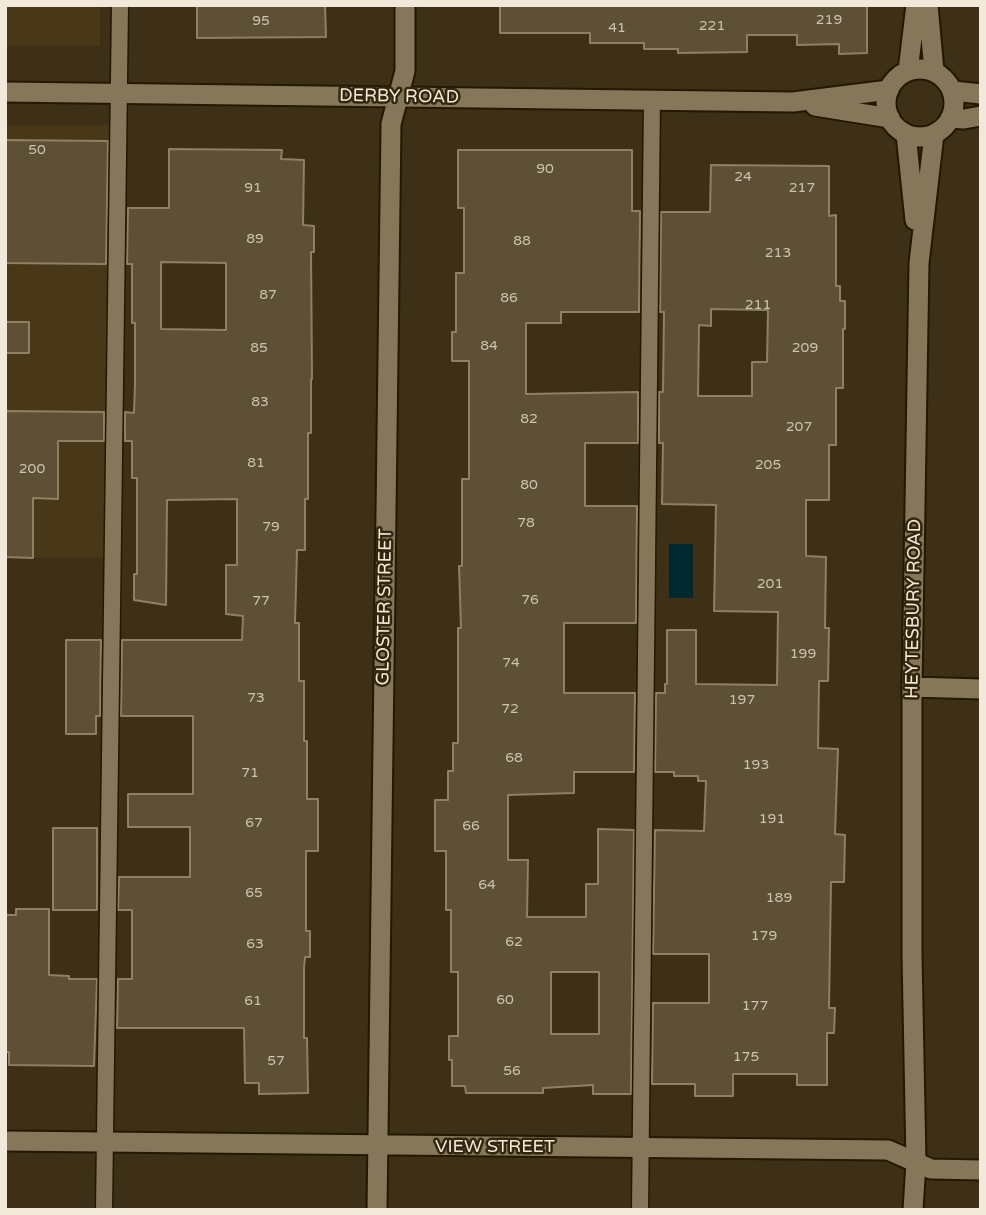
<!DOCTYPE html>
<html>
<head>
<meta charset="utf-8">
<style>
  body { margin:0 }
  #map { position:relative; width:986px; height:1215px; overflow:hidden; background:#3d3016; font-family:"Varela Round",sans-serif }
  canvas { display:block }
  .frame { position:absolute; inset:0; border:7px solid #f1e9da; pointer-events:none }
</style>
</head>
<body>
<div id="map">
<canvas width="986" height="1215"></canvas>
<div class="frame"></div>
</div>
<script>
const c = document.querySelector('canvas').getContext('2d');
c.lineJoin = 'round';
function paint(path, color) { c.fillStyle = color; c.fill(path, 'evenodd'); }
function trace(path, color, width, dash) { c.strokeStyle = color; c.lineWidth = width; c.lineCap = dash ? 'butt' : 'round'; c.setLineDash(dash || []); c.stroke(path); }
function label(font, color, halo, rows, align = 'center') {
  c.font = font + ' "Varela Round",sans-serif'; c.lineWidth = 5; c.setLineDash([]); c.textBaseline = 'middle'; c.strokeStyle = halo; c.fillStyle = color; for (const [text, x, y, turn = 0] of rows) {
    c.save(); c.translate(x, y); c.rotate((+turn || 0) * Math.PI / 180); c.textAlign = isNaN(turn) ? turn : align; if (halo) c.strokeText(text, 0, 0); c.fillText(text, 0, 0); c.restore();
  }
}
paint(new Path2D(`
  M 5,5 L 100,5 L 100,46 L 5,45 Z
  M 5,125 L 110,125 L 105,558 L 5,557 Z`), '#493817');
paint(new Path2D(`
  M 669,544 L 693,544 L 693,598 L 669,598 Z`), '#002830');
const building = new Path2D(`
  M 197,5 L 325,5 L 326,37 L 197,38 Z
  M 500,5 L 867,5 L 867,53 L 839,54 L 839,44 L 797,45 L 797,35 L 747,35 L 747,52 L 678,53 L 678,49 L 644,49 L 644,43 L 590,43 L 590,33 L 500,33 Z
  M 5,140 L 108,141 L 106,264 L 5,263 Z
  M 169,149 L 282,150 L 281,159 L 304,160 L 303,225 L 314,226 L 314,252 L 311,252 L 312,379 L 311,379 L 311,433 L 308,433 L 308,499 L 305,499 L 305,550 L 297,550 L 295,623 L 299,623 L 299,681 L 304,681 L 304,741 L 307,741 L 307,799 L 318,799 L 318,851 L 306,851 L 306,931 L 310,931 L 310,957 L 305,957 L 304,968 L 304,1038 L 307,1038 L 308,1093 L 259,1094 L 259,1083 L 245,1083 L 244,1028 L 117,1028 L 118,979 L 132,979 L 132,910 L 118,910 L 119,877 L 190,877 L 190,827 L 128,827 L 128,794 L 193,794 L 193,716 L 121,716 L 122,640 L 242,640 L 243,616 L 226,614 L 226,565 L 237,565 L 237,499 L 167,500 L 166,605 L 134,600 L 134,574 L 137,574 L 137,478 L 132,478 L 132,441 L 125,441 L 125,412 L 134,413 L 135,384 L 135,323 L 132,323 L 132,264 L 127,264 L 128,208 L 169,208 ZM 161,262 L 226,263 L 226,330 L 161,329 Z
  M 458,150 L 632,150 L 632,211 L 640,211 L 639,312 L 561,312 L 561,323 L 526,323 L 526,394 L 638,392 L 638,443 L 585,443 L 585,506 L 637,506 L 636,623 L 564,623 L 564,693 L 635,693 L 634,772 L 574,772 L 574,793 L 508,795 L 508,860 L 528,860 L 527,917 L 586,917 L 586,884 L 598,884 L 598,829 L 634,830 L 631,1094 L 593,1094 L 593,1085 L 543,1088 L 543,1093 L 466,1093 L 465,1086 L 452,1086 L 452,1060 L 449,1060 L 449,1036 L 458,1036 L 458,972 L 451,972 L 451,910 L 446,910 L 446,851 L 435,851 L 435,800 L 448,800 L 448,771 L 453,771 L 453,743 L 458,743 L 458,628 L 461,628 L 459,566 L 462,566 L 462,479 L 469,479 L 469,361 L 452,361 L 452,332 L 456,332 L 456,273 L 464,273 L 464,208 L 458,208 ZM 551,972 L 599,972 L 599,1034 L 551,1034 Z
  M 711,165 L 829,166 L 829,216 L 836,215 L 836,286 L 840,286 L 840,301 L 845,301 L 845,329 L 843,329 L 843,388 L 836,388 L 836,445 L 829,445 L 829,500 L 806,500 L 806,556 L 826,557 L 825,628 L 829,628 L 828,681 L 819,681 L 818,748 L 838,749 L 835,834 L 845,835 L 844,882 L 831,882 L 829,1008 L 835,1008 L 834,1033 L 827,1033 L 827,1085 L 797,1085 L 797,1074 L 733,1074 L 733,1096 L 695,1096 L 695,1084 L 652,1084 L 653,1003 L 709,1003 L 709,954 L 653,954 L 655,830 L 704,831 L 706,781 L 698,781 L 698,776 L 674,776 L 674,772 L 655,772 L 656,693 L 665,693 L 665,684 L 667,684 L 667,630 L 696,630 L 696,684 L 777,685 L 778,612 L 714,611 L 716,505 L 662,504 L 663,443 L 659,443 L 659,392 L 663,392 L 664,312 L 660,312 L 661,212 L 710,212 ZM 711,309 L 768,310 L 767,362 L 752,362 L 752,396 L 698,396 L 699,325 L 711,326 Z
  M 5,322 L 29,322 L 29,353 L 5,353 Z
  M 5,411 L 104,412 L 104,441 L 58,441 L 58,499 L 33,498 L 33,558 L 5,557 Z
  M 66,640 L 101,640 L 100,716 L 96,716 L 96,734 L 66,734 Z
  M 53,828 L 97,828 L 97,910 L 53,910 Z
  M 16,909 L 49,909 L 49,975 L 69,976 L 69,979 L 97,979 L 94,1066 L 9,1065 L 9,1052 L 5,1052 L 5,915 L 16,915 Z`);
paint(building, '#5e5034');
trace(building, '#8f8064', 2);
const service = new Path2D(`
  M 104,1210 L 120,5
  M 640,1210 L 652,100`);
const minor = new Path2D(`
  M 928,5 L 934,71
  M886 103a34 34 0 1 1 68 0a34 34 0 1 1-68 0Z
  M 908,71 L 916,5
  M 906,134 L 915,220
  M 912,687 L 981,689
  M 5,1141 L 888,1150 L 931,1169 L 981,1170
  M 377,1210 L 391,124 L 405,71 L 405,5
  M 913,1210 L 916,1162 L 912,955 L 912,687 L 919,263 L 934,134`);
const tertiary = new Path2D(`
  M 953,91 L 981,94
  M 5,92 L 793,102 L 889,90
  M 815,106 L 890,118
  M 951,118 L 964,119 L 981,116`);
trace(service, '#241800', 19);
trace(minor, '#241800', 23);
trace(tertiary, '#241800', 23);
trace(service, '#86775b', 16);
trace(minor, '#86775b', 19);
trace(tertiary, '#86775b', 19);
label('14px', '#ccc3b0', null, [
  ["219",829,20],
  ["95",261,21],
  ["221",712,26],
  ["41",617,28],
  ["50",37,150],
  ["90",545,169],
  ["24",743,177],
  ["91",253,188],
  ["217",802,188],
  ["89",255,239],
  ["88",522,241],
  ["213",778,253],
  ["87",268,295],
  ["86",509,298],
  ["211",758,305],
  ["84",489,346],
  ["85",259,348],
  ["209",805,348],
  ["83",260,402],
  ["82",529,419],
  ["207",799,427],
  ["81",256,463],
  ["205",768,465],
  ["200",32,469],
  ["80",529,485],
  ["78",526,523],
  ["79",271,527],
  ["201",770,584],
  ["76",530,600],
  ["77",261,601],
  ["199",803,654],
  ["74",511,663],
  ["73",256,698],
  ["197",742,700],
  ["72",510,709],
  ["68",514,758],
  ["193",756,765],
  ["71",250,773],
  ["191",772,819],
  ["67",254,823],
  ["66",471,826],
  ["64",487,885],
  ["65",254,893],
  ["189",779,898],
  ["179",764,936],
  ["62",514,942],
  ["63",255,944],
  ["60",505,1000],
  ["61",253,1001],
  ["177",755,1006],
  ["175",746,1057],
  ["57",276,1061],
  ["56",512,1071]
]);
label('18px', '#f1e9da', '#33260c', [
  ["DERBY ROAD",399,97,1],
  ["GLOSTER STREET",385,607,-89],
  ["HEYTESBURY ROAD",914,609,-89],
  ["VIEW STREET",495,1147]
]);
</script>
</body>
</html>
